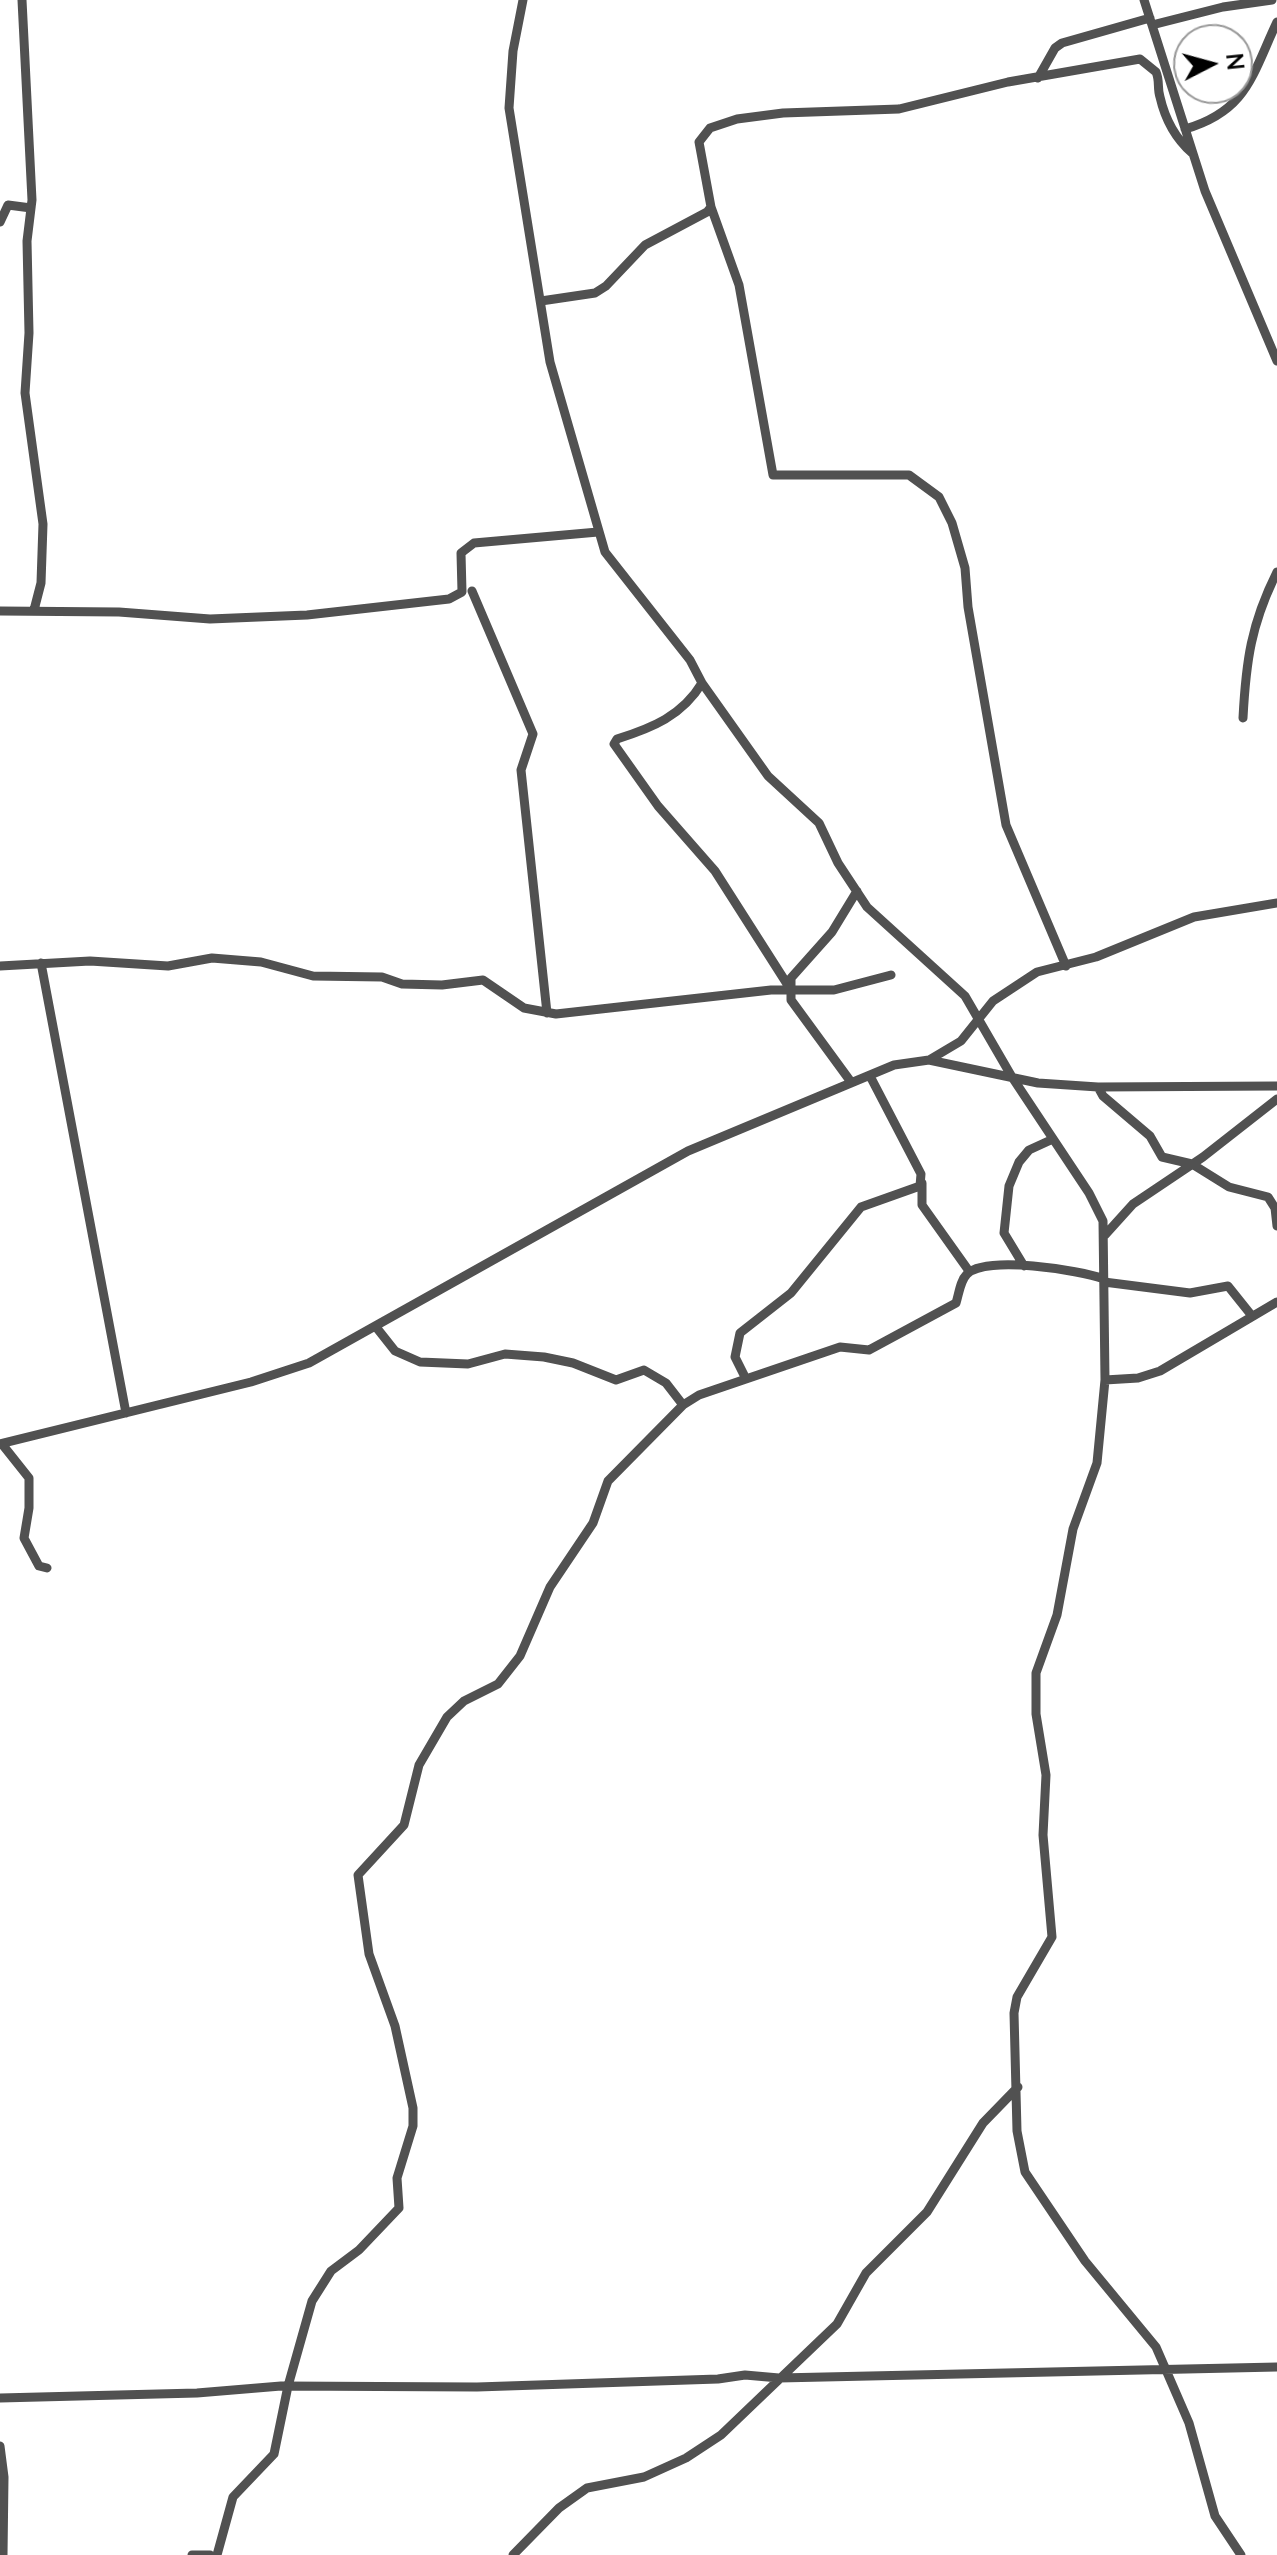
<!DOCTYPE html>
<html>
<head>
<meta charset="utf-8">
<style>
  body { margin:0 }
  #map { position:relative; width:1277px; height:2555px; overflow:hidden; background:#fff; font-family:Lato,sans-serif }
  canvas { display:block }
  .north { position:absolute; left:1173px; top:24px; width:80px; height:80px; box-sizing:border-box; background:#fff; border:2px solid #999; border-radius:50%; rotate:84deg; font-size:22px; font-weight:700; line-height:32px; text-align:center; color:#000 }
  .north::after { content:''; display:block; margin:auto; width:28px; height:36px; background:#000; clip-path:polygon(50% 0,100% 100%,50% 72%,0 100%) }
</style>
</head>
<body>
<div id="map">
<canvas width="1277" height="2555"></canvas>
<div class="north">N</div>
</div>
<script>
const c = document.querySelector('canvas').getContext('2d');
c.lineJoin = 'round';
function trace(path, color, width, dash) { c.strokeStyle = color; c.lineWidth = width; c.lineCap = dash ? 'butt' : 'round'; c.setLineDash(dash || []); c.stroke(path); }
trace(new Path2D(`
  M 22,0 L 32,200 L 27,241 L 29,333 L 25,393 L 43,524 L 41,583 L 34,610
  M 523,0 L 513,51 L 509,108 L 550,362 L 605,552 L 690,660 L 702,683 L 768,776 L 819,823 L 838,863 L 867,907 L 965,996 L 1012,1077 L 1089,1193 L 1103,1221 L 1105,1380 L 1097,1463 L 1073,1529 L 1057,1615 L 1036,1673 L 1036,1714 L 1046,1775 L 1043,1835 L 1052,1937 L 1017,1997 L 1014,2013 L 1017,2131 L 1025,2172 L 1085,2261 L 1156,2347 L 1189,2423 L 1215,2516 L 1241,2555
  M 1144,0 L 1205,191 L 1277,361
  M 1152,25 L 1223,7 L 1272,0
  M 1038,78 L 1055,48 L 1062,43 L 1150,18
  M 1185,129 C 1247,111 1252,75 1277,22
  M 711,207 L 739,285 L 773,475 L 909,475 L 939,497 L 952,523 L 965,568 L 968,607 L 1006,825 L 1066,966
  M 0,222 L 8,205 L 31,208
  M 541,301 L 595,293 L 606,286 L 645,245 L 707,212 L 711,207 L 699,142 L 710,128 L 737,119 L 783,113 L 899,109 L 1008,82 L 1140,59 L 1156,72 C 1160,81 1157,88 1160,97 C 1165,119 1175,138 1192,153
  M 472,591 L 533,734 L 521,770 L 547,1013
  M 0,611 L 119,612 L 210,619 L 307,615 L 449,599 L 462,592 L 461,553 L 474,543 L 598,532
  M 702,683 C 682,716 652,728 617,739 L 614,744 L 658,806 L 715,871 L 789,987
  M 1243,718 C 1246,661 1251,624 1277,572
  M 41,963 L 126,1413
  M 0,966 L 90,961 L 168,966 L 212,958 L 261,962 L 313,976 L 382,977 L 402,984 L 442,985 L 483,980 L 524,1008 L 556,1014 L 771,990 L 834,990 L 891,975
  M 929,1060 L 961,1041 L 993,1001 L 1037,972 L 1096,957 L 1194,917 L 1277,903
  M 851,1082 L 791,1000 L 791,978 L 832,932 L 857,891
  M 1098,1087 L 1103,1096 L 1150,1136 L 1162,1157 L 1192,1164 L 1229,1187 L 1268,1197 L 1275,1208 L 1277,1226
  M 922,1183 L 922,1205 L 969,1271
  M 1105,1235 L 1133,1204 L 1203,1157 L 1277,1099
  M 1024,1266 L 1004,1233 L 1009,1186 L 1019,1162 L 1029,1150 L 1053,1139
  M 1104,1282 L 1190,1293 L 1228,1286 L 1252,1316
  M 376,1327 L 395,1351 L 420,1362 L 468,1364 L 505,1354 L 544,1357 L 573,1363 L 616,1380 L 644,1370 L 666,1383 L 683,1405
  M 745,1377 L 735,1357 L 740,1333 L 791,1293 L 861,1207 L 920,1186 L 921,1174 L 870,1076
  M 1105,1380 L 1138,1378 L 1160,1371 L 1277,1302
  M 0,1444 L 251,1382 L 309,1363 L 688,1151 L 894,1065 L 929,1060 L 1038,1083 L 1098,1087 L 1277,1086
  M 2,1444 L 29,1478 L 29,1508 L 24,1538 L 39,1566 L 47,1568
  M 0,2398 L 197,2393 L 281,2386 L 477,2387 L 718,2379 L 745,2375 L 779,2378 L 1277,2367
  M 0,2446 L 4,2477 L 3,2555
  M 192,2555 L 210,2555
  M 217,2555 L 233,2497 L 274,2454 L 288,2386 L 312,2301 L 331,2271 L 359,2250 L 399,2208 L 397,2178 L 413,2126 L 413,2108 L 395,2026 L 369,1954 L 358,1875 L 404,1825 L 419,1765 L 447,1717 L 464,1701 L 498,1684 L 520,1656 L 550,1587 L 593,1523 L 608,1481 L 683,1405 L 699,1395 L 840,1347 L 869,1350 L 956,1303 C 959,1294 960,1281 967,1274 C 986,1255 1079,1270 1104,1279
  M 513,2555 L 559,2508 L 587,2488 L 644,2477 L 686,2458 L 721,2435 L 837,2324 L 866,2273 L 927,2212 L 983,2123 L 1018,2087`), '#515151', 9);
</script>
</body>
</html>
